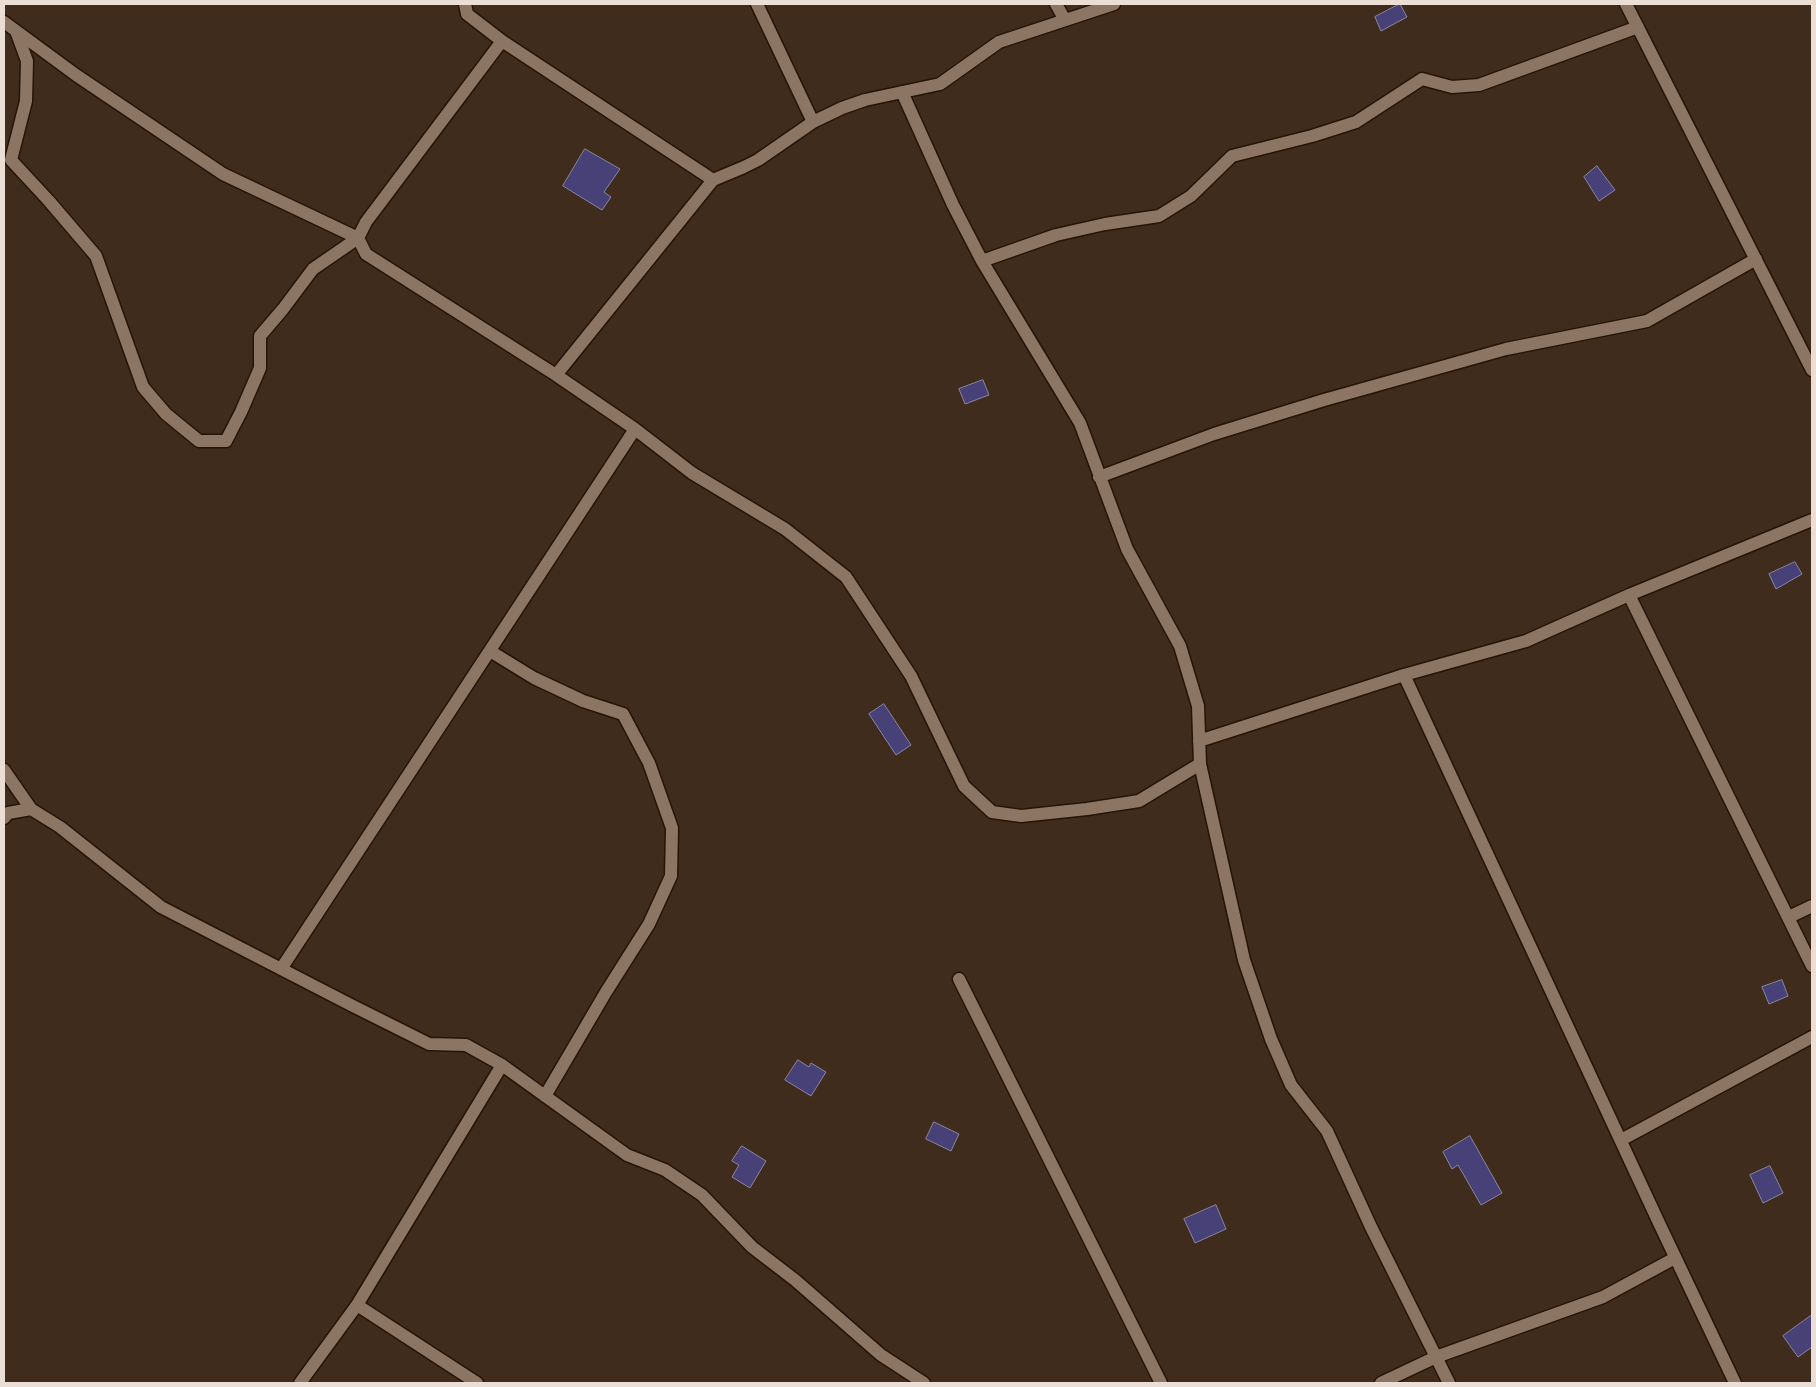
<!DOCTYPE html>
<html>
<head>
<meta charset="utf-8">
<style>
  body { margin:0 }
  #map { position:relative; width:1816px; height:1387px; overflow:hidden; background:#402c1c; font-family:Roboto,sans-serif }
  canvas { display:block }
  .frame { position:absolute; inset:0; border:5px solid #ebded4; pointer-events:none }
</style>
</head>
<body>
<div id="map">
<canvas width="1816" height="1387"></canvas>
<div class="frame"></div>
</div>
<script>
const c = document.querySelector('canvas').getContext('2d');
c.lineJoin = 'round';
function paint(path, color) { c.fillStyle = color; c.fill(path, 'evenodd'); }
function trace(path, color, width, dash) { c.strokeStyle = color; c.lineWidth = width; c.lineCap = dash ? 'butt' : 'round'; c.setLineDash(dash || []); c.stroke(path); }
const building = new Path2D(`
  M 1400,4 L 1407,17 L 1381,31 L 1375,17 Z
  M 585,149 L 620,169 L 604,192 L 611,197 L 602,210 L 563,186 Z
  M 1597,166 L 1615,190 L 1599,201 L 1584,177 Z
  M 983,380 L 989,395 L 965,404 L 959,389 Z
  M 1795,562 L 1802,574 L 1776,589 L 1769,574 Z
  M 884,704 L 911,745 L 896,755 L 869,714 Z
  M 1782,980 L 1788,996 L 1769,1004 L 1762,987 Z
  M 798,1060 L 809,1067 L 811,1063 L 826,1072 L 811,1096 L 785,1080 Z
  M 934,1122 L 959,1134 L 951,1151 L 926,1139 Z
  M 1470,1136 L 1502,1193 L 1481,1205 L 1458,1165 L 1452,1169 L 1443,1152 Z
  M 742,1146 L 766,1161 L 750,1188 L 732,1177 L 739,1165 L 732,1161 Z
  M 1770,1166 L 1783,1193 L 1763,1203 L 1750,1175 Z
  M 1216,1205 L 1226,1229 L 1195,1243 L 1184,1219 Z
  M 1812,1315 L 1812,1347 L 1798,1357 L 1783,1336 Z`);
paint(building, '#474178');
trace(building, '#8887a2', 1);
const street = new Path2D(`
  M 465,4 L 467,14 L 502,41 L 713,180
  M 757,4 L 813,122
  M 1056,4 L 1065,20
  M 1626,4 L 1812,370
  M 4,22 L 76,75 L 223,174 L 358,238 L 313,269 L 283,309 L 260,336 L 260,368 L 241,412 L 226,441 L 199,441 L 166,414 L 143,387 L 96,256 L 49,201 L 11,160 L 26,101 L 27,61 L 16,31
  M 502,41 L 366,222 L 358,238 L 366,254 L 556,375 L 635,429 L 692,473 L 785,529 L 846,577 L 911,676 L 964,786 L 992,812 L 1021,816 L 1087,809 L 1139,801 L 1200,764
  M 902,92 L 953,205 L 982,261 L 1080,423 L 1127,549 L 1180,646 L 1198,706 L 1200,764 L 1244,960 L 1271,1039 L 1291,1085 L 1327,1131 L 1371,1227 L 1449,1383
  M 982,261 L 1056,235 L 1105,224 L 1159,216 L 1191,196 L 1232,156 L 1312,136 L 1356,122 L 1422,79 L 1452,87 L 1479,85 L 1638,27
  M 556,375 L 713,180 L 744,167 L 758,160 L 813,122 L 842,108 L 865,100 L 940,84 L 999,42 L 1114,4
  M 1099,477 L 1214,434 L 1324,400 L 1506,349 L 1647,321 L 1756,259
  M 1629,595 L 1812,966
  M 490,651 L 534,678 L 583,701 L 623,714 L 649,763 L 672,828 L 671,876 L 649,924 L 606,992 L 545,1096
  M 1404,675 L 1659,1223 L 1735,1383
  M 1199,741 L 1404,675 L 1526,641 L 1629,595 L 1812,520
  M 4,770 L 31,809
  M 4,818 L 8,813 L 31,809 L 60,827 L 161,907 L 351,1005 L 429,1044 L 466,1045 L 502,1065 L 627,1155 L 665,1170 L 702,1195 L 752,1247 L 795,1280 L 881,1355 L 924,1383
  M 1789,917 L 1812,906
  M 281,969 L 635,429
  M 959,979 L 1161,1383
  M 1621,1140 L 1812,1037
  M 357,1305 L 477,1383
  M 300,1383 L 357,1305 L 502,1065
  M 1381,1383 L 1436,1357 L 1603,1297 L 1675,1258`);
trace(street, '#261405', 15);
trace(street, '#8c7563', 12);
</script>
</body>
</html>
